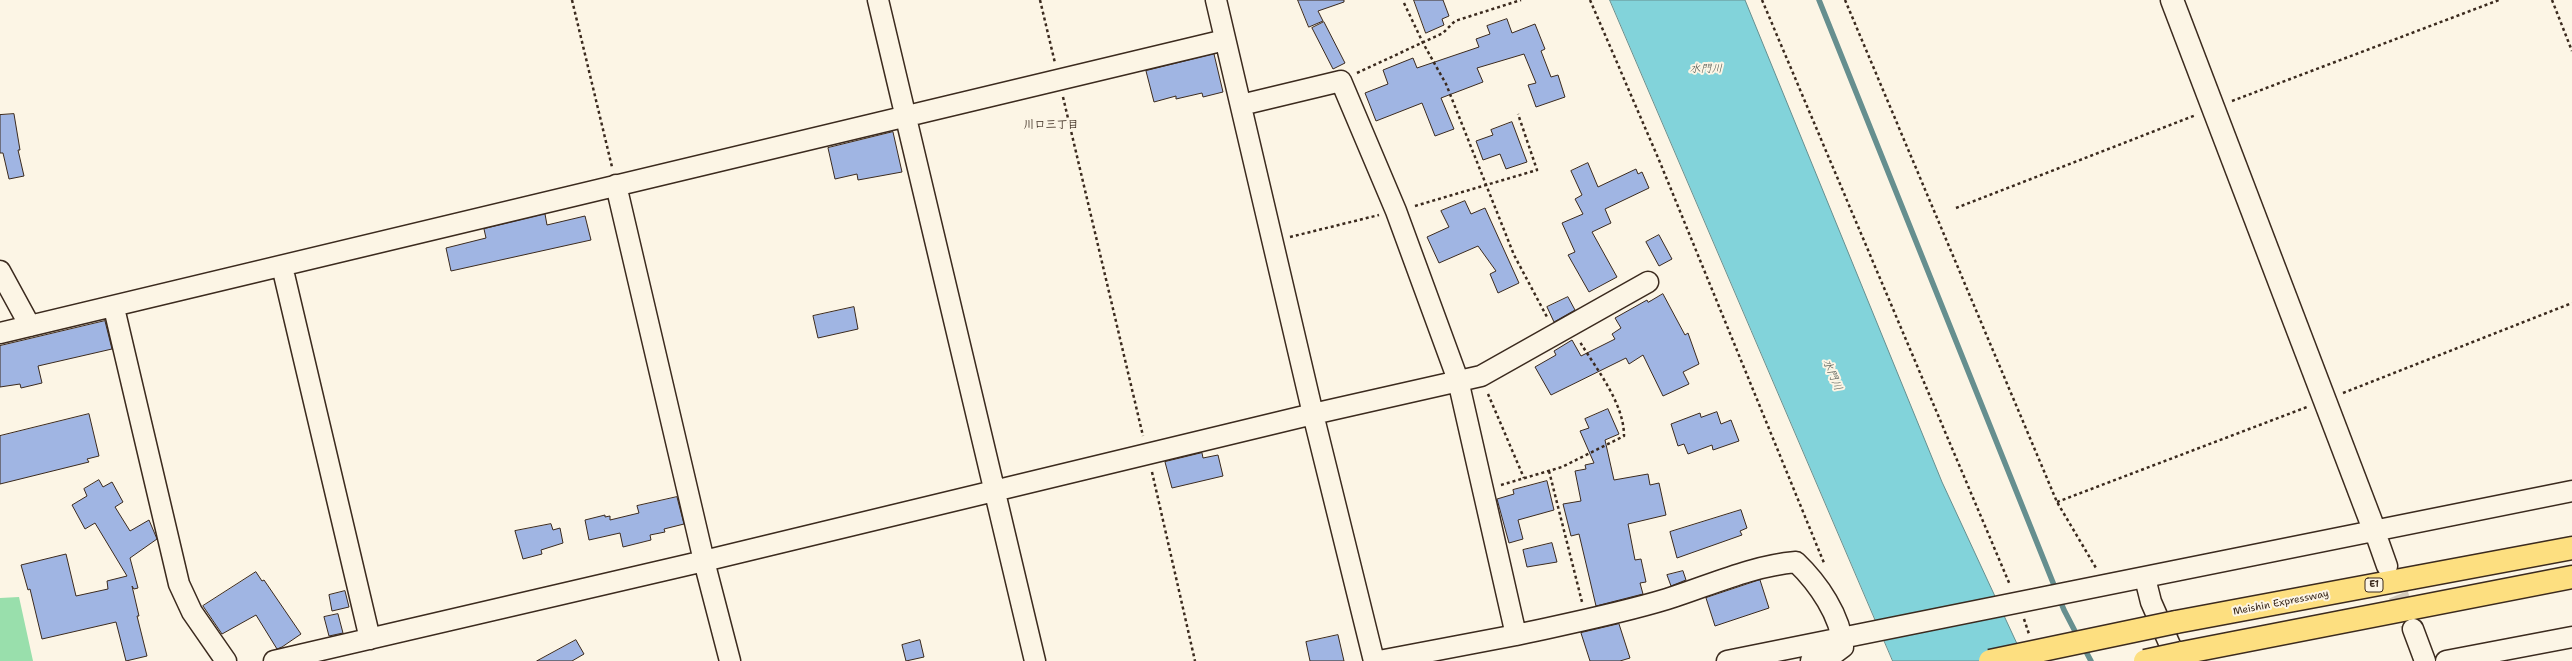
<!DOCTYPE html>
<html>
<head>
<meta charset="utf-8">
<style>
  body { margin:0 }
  canvas { display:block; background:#fcf5e5 }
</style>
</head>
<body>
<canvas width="2572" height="661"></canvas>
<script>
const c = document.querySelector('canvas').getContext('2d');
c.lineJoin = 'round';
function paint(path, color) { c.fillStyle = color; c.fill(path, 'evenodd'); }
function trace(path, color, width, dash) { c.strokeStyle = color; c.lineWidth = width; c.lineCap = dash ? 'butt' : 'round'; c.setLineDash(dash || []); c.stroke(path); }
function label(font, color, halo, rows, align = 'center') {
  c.font = font + ' "Shantell Sans","Klee One",sans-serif'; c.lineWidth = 4; c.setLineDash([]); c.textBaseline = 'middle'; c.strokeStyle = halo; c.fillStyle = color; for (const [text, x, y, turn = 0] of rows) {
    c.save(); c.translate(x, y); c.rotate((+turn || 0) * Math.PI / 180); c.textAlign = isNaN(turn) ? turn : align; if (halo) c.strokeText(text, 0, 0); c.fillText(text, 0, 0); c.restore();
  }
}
paint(new Path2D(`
  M 19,597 L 33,661 L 0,661 L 0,598 Z`), '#99dfac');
const water = new Path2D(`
  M 1610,0 L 1745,0 L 1942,482 L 2025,661 L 1893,661 Z`);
paint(water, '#82d3da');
trace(water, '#668f8f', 1);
trace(new Path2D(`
  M 1819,0 L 2064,610 L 2078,637
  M 2083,646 L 2091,661`), '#668f8f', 5.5);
const building = new Path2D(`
  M 1298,0 L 1344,0 L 1344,2 L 1318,11 L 1323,21 L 1309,27 Z
  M 1414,0 L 1443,0 L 1449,16 L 1442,19 L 1444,25 L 1426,33 Z
  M 1507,19 L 1512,33 L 1535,24 L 1545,49 L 1541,51 L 1551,77 L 1558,75 L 1565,97 L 1536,107 L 1528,85 L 1536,83 L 1524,54 L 1477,68 L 1483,82 L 1441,98 L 1454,129 L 1435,136 L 1422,103 L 1376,121 L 1365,93 L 1388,84 L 1383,70 L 1413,58 L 1417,68 L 1479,47 L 1476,39 L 1490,34 L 1487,26 Z
  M 1324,22 L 1345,63 L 1333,69 L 1312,28 Z
  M 1214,54 L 1223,92 L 1203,97 L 1202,93 L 1176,99 L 1176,96 L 1154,102 L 1146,71 Z
  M 14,114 L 20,150 L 18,150 L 24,176 L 9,179 L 3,153 L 0,153 L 0,115 Z
  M 1512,122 L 1527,162 L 1506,169 L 1500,154 L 1483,160 L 1476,141 L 1493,135 L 1491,130 Z
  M 893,132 L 902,172 L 858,180 L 857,174 L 835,179 L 828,148 Z
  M 1588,163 L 1598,187 L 1636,169 L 1638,174 L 1642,172 L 1649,188 L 1605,209 L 1611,223 L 1592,232 L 1617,277 L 1589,292 L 1568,255 L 1575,252 L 1562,223 L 1583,214 L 1575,199 L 1582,195 L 1571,171 Z
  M 1465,201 L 1471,214 L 1485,208 L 1519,283 L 1498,293 L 1490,274 L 1496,271 L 1478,246 L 1439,263 L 1427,237 L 1449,227 L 1441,211 Z
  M 545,214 L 547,225 L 585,216 L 591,240 L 451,271 L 446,248 L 486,238 L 484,229 Z
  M 1659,235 L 1672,259 L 1659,266 L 1646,242 Z
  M 1663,294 L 1685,335 L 1688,333 L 1699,364 L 1683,372 L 1689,384 L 1663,396 L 1643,355 L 1629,364 L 1626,358 L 1551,395 L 1535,367 L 1556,355 L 1554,351 L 1572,340 L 1581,356 L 1615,339 L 1612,334 L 1621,328 L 1615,318 L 1647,300 L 1648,302 Z
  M 1568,297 L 1575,310 L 1554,322 L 1547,307 Z
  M 854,307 L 858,329 L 818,338 L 813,316 Z
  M 105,321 L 112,349 L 38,366 L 42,383 L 21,388 L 20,384 L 0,387 L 0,346 Z
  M 1608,409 L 1619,434 L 1605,440 L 1614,480 L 1648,474 L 1650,485 L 1659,483 L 1666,515 L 1628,524 L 1635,560 L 1641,559 L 1646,582 L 1640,583 L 1643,594 L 1596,606 L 1579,534 L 1571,536 L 1563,504 L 1581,501 L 1575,471 L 1586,469 L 1585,465 L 1594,463 L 1580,431 L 1589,428 L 1585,419 Z
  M 1717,412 L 1721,424 L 1731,420 L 1739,441 L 1713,450 L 1712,445 L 1688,454 L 1684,444 L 1678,446 L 1671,424 L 1700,413 L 1701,417 Z
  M 89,414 L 99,456 L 87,459 L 89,462 L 0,484 L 0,436 Z
  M 1202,453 L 1203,458 L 1218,455 L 1223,476 L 1172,488 L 1165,462 Z
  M 99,480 L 103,487 L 112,482 L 123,502 L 115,507 L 130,531 L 149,520 L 157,539 L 130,558 L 138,588 L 134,589 L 132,586 L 139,616 L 137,616 L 147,656 L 126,661 L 116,622 L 42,639 L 30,589 L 28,590 L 21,565 L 66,554 L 76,596 L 108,589 L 107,581 L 127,576 L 95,523 L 85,529 L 72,505 L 87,496 L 84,489 Z
  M 1547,481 L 1554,510 L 1518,520 L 1523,539 L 1509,543 L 1497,499 L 1514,494 L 1513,490 Z
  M 677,497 L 684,524 L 664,529 L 665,532 L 650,535 L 651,540 L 623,547 L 620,533 L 589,540 L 585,520 L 605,515 L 605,517 L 610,516 L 610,520 L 639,513 L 637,506 Z
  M 1741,510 L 1747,528 L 1740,531 L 1742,535 L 1677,558 L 1670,532 Z
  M 551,524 L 553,530 L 560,528 L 563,543 L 541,550 L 542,554 L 523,559 L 515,531 Z
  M 1552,543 L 1557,562 L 1527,567 L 1523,550 Z
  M 1683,571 L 1686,580 L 1671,586 L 1667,575 Z
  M 256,572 L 262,581 L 264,580 L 301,634 L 282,647 L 277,649 L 256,615 L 222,634 L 203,606 Z
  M 1760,580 L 1769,608 L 1715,626 L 1706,598 Z
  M 345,591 L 349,607 L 332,611 L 329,595 Z
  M 338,614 L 343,633 L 329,636 L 324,617 Z
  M 1619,624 L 1630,658 L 1620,661 L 1590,661 L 1581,633 Z
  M 1338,635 L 1344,661 L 1310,661 L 1306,642 Z
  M 576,640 L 584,654 L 572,661 L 537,661 Z
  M 920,640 L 924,657 L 906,661 L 902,645 Z`);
paint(building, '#a0b5e3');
trace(building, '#3b2a1e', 1);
trace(new Path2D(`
  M 2387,567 L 2410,624`), '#d5ccbd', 20, [20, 10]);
const street = new Path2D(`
  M 878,0 L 1035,661
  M 1216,0 L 1313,414 L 1374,661
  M 1241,105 L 1341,81 L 1396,211 L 1458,380 L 1516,635 L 1379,661
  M 616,185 L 704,561 L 730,661
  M 282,266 L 370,639
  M 0,271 L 30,326
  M 114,308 L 179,584 L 192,612 L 226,661
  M 0,333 L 1225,40
  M 2375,532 L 2387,566
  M 2145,578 L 2151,602 L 2177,661
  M 2413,629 L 2425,661
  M 1516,635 C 1566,624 1618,614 1667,599 C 1711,585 1751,566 1796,562 C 1818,583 1841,616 1843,647 L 1831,656 L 1811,661
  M 274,661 L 704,561 L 1313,414 L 1481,376 L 1648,282
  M 1727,661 L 2572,491
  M 2446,661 L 2572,637`);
const secondary = new Path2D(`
  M 2172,0 L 2375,532`);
const highway = new Path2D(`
  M 2176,622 L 2572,548
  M 2182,653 L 2572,577`);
trace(street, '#3b2a1e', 23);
trace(secondary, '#3b2a1e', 25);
trace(highway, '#3b2a1e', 25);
trace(new Path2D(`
  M 572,0 L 612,167
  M 1040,0 L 1055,63
  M 1590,0 L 1659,160 L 1824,563
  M 1762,0 L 2010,585
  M 1845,0 L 2057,502 L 2096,568
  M 2552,0 L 2572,51
  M 1404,3 L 1423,43 L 1446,84 L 1514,255 L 1547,317
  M 1357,73 L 1443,33 L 1455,21 L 1521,0
  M 1063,97 L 1143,436
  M 2232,101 L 2499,0
  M 1415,206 L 1537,170 L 1518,114
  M 1956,208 L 2196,115
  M 1290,237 L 1379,215
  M 2343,393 L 2572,303
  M 1488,394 L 1524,478
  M 1549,471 L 1582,602
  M 1152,472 L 1195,661
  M 1501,485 L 1562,467 L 1624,436 C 1624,403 1597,370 1580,342
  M 2057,502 L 2307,407
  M 2024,619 L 2029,634`), '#3b2a1e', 2.5, [3, 3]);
trace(street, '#fcf5e5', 20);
trace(secondary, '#fcf5e5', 22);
trace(highway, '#fddf80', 22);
const highwayBridge = new Path2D(`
  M 1990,661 L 2176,622
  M 2145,661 L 2182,653`);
trace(highwayBridge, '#3b2a1e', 25, []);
trace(highwayBridge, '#fddf80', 22);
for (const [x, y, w] of [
  [2374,585,18]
]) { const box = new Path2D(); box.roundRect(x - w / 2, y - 7, w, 14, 3); c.fillStyle = '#fcf5e5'; c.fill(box); trace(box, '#3b2a1e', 1); }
label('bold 9px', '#3b2a1e', null, [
  ["E1",2374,585]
]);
label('10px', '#3b2a1e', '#fcf5e5', [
  ["Meishin Expressway",2281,603,-11]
]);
label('italic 11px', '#4d544d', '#fcf5e5', [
  ["水門川",1706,69],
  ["水門川",1832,375,67]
]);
label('bold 11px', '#3b2a1e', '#fcf5e5', [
  ["川口三丁目",1051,125]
]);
</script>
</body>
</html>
